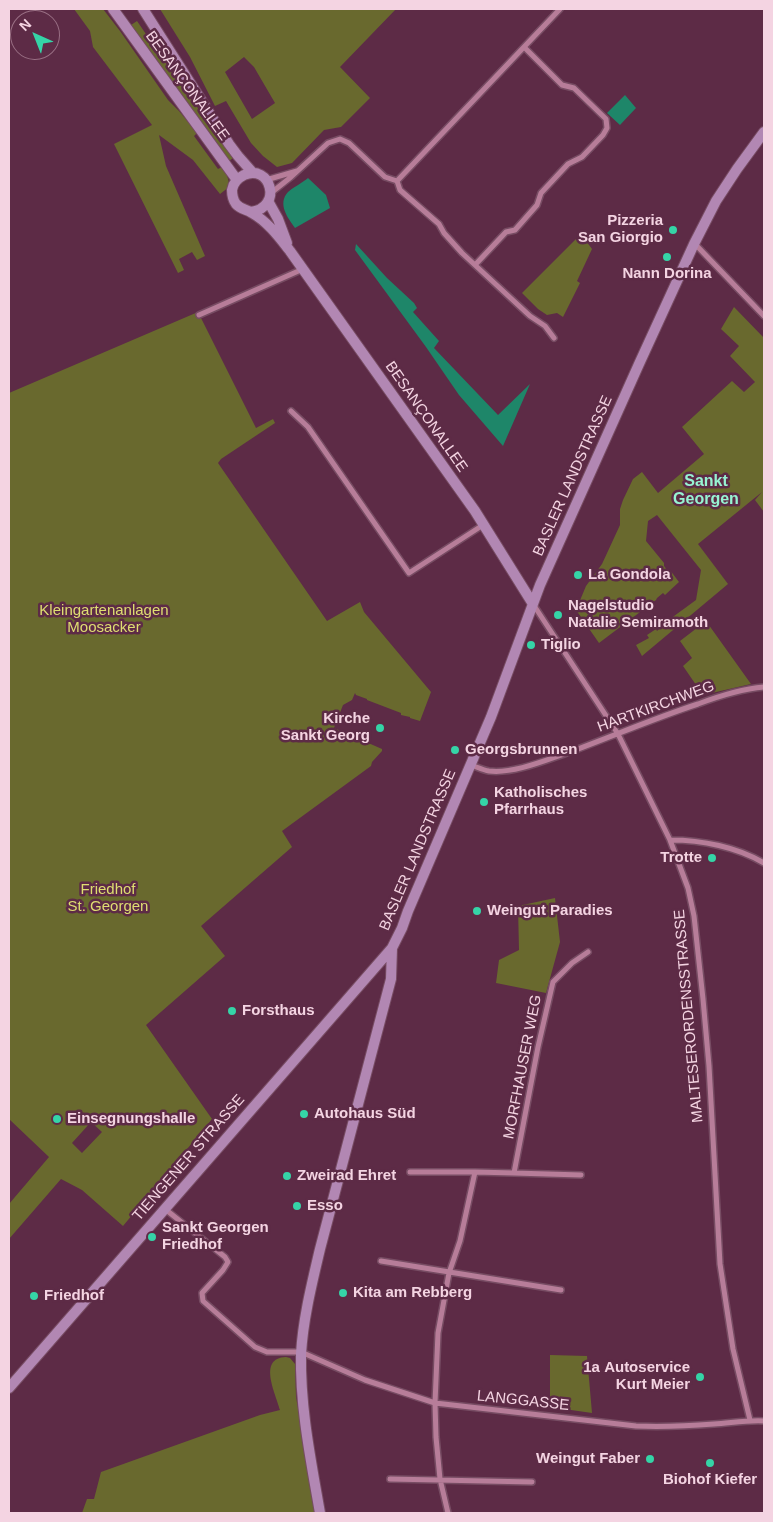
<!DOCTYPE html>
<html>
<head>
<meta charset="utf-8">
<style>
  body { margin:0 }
  #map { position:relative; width:773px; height:1522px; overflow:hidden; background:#5d2b46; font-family:Helvetica,sans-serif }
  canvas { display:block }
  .frame { position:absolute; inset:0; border:10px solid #f4d4e2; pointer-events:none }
  .north { position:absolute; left:10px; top:10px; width:50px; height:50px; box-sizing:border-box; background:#5d2b46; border:1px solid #996f84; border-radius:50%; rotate:316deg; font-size:14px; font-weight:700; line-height:20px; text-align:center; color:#f4d4e2 }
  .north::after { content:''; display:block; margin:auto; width:18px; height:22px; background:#35d4a7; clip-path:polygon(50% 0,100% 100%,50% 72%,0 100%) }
</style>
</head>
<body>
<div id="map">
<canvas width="773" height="1522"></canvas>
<div class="frame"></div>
<div class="north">N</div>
</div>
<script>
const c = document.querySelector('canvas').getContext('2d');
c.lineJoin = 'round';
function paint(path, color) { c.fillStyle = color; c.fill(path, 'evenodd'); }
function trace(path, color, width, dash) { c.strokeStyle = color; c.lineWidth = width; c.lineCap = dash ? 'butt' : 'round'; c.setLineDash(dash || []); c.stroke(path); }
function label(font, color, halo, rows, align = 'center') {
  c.font = font + ' Helvetica,sans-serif'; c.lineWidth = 5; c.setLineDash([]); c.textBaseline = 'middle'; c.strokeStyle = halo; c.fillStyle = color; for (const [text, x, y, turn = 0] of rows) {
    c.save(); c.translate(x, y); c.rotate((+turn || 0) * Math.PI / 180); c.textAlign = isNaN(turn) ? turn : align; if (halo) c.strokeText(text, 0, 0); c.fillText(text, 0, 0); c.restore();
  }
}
paint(new Path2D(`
  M 74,9 L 103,9 L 120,31 L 168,100 L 179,111 L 197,133 L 194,136 L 218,169 L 222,167 C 227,174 229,179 229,187 L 220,194 L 193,160 L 159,135 L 166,166 L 205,256 L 197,260 L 192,252 L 179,259 L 184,270 L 178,273 L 114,144 L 152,125 L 93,47 L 90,31 Z
  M 160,9 L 396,9 L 340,67 L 370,98 L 341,127 L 324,130 L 292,163 L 277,167 L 263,156 L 251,143 L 226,101 L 215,106 L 190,57 ZM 244,57 L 254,67 L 275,103 L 252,119 L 225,72 Z
  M 137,21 C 168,67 201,112 233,158 L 228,162 L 131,25 Z
  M 581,234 L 592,249 L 577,281 L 580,283 L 563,317 L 557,313 L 547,315 L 538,309 L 522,293 Z
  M 734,307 L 764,338 L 764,512 L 755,500 L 762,492 L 698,544 L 728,584 L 642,656 L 636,645 L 649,638 L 647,635 L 656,629 L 657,631 L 660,628 L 659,627 L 696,600 L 701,570 L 657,515 L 648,521 L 646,541 L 664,563 L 664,566 L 668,571 L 670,570 L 679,582 L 665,595 L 663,593 L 657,598 L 656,600 L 599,643 L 576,610 L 586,586 L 602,564 L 620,525 L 620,509 L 623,500 L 633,479 L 642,472 L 658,493 L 704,454 L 682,427 L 732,381 L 744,392 L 755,382 L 730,356 L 739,346 L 721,329 Z
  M 198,312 L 256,428 L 273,419 L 275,423 L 221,459 L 218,463 L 327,621 L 360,602 L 364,612 L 431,692 L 420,721 L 410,718 L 410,717 L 401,715 L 401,713 L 367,700 L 367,699 L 356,695 L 355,693 L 352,700 L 343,705 L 334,728 L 382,749 L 382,751 L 372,762 L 371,766 L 282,831 L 292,847 L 201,926 L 225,956 L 146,1025 L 212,1119 L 123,1226 L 82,1190 L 61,1179 L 9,1239 L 9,1204 L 49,1157 L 9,1119 L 9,393 ZM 91,1122 L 102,1132 L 82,1153 L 72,1143 Z
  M 706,621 L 751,684 L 703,695 L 683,666 L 692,658 L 680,641 Z
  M 555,898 L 560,942 L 546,993 L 496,983 L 499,960 L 519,950 L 518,906 Z
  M 550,1355 L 587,1356 L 592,1413 L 550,1407 Z
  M 286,1357 L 290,1358 L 295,1364 L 296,1397 L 317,1513 L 82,1513 L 87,1499 L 94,1499 L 101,1472 L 260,1415 L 280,1410 C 276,1394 257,1358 286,1357 Z`), '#69692e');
paint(new Path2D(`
  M 625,95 L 636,108 L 620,125 L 607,113 Z
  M 308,178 L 326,195 L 330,208 L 295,228 C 288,218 277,204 288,192 C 291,189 303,182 308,178 Z
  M 356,244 L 387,278 L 414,303 L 417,308 L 413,312 L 439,341 L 434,348 L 498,415 L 530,384 L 503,446 L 459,395 L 426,347 L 355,250 Z`), '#1e8669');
const street = new Path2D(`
  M 266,180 L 297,171
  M 397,181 L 400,190 L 439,224 L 444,233 L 462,253 L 530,316 L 545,326 L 554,338
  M 271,193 L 291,177 L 328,143 L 340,139 L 349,143 L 385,177 L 397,181 L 560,9
  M 695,244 L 764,316
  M 475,265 L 506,232 L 515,230 L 537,205 L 541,193 L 568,164 L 582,157 L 603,135 L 607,128 L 606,119 L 574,88 L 562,85 L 524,47
  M 199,315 L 303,269
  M 291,411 L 308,427 L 409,573 L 483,525
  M 533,604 L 618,734 L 670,840 L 688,888 L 694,916 L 703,999 L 709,1066 L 720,1264 L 733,1349 L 750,1420
  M 471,765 C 477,767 483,770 489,771 C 514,774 546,760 570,752 C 613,736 655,718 698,704 C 719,696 742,689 764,687
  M 670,840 C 702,840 737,847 764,863
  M 410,1172 L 475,1172
  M 581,1175 L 514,1173 L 538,1047 L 553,982 L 572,963 L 588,952
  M 165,1209 L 225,1257 L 228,1262 L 223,1270 L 202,1293 L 203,1301 L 255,1347 L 267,1352 L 301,1352 L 365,1380 L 435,1403 L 636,1426 C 662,1427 688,1426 714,1424 C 731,1423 747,1420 764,1421
  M 381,1261 L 561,1290
  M 390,1479 L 532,1482
  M 448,1513 L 440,1479 L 436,1437 L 435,1403 L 438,1333 L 449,1273 L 460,1241 L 475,1172 L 514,1173`);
const secondary = new Path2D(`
  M 113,9 L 237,180
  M 143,9 L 229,144 L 238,156 L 253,173
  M 268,201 L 278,219 L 287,243
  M 251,212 C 284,207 270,163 244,175 C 238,178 233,183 232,190 C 232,195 233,200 236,204 C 241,210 247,209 252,213 C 268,222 279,237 290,251 L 475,511 L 533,604
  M 9,1388 L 392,948
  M 320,1513 C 311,1461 300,1408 301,1354 C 303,1319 312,1283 320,1249 L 391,979 L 392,948 L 402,928 L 408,911 L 491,717 L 540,585 L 639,364 L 694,244 L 716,201 L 737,169 L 764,132`);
trace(street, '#774c63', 8);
trace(secondary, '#774c63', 12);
trace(street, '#b77d99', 5);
trace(secondary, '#b287b3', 10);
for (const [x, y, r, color] of [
  [673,230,5,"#35d4a7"],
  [667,257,5,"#35d4a7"],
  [578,575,5,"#35d4a7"],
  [558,615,5,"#35d4a7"],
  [531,645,5,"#35d4a7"],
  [380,728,5,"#35d4a7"],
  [455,750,5,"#35d4a7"],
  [484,802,5,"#35d4a7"],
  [712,858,5,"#35d4a7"],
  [477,911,5,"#35d4a7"],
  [232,1011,5,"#35d4a7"],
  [304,1114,5,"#35d4a7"],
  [57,1119,5,"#35d4a7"],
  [287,1176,5,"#35d4a7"],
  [297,1206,5,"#35d4a7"],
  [152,1237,5,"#35d4a7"],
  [343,1293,5,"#35d4a7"],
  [34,1296,5,"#35d4a7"],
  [700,1377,5,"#35d4a7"],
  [650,1459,5,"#35d4a7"],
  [710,1463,5,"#35d4a7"]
]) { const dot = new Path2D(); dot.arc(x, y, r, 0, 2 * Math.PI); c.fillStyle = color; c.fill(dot); trace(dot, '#5d2b46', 2); }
label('15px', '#f4d4e2', '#5d2b46', [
  ["BESANÇONALLEE",187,86,54],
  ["BESANÇONALLEE",426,417,55],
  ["BASLER LANDSTRASSE",573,476,-66],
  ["HARTKIRCHWEG",656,707,-20],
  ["BASLER LANDSTRASSE",418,850,-67],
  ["MALTESERORDENSSTRASSE",689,1016,-95],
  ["MORFHAUSER WEG",523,1067,-79],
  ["TIENGENER STRASSE",189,1158,-49],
  ["LANGGASSE",523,1401,6]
]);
label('bold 15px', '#f4d4e2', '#5d2b46', [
  ["Pizzeria",663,221,"right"],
  ["San Giorgio",663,238,"right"],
  ["Nann Dorina",667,274,"center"],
  ["La Gondola",588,575],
  ["Nagelstudio",568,606],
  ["Natalie Semiramoth",568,623],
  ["Tiglio",541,645],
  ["Kirche",370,719,"right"],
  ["Sankt Georg",370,736,"right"],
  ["Georgsbrunnen",465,750],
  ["Katholisches",494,793],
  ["Pfarrhaus",494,810],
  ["Trotte",702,858,"right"],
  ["Weingut Paradies",487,911],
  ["Forsthaus",242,1011],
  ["Autohaus Süd",314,1114],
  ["Einsegnungshalle",67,1119],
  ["Zweirad Ehret",297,1176],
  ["Esso",307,1206],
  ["Sankt Georgen",162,1228],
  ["Friedhof",162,1245],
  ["Kita am Rebberg",353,1293],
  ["Friedhof",44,1296],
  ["1a Autoservice",690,1368,"right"],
  ["Kurt Meier",690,1385,"right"],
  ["Weingut Faber",640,1459,"right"],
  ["Biohof Kiefer",710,1480,"center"]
], 'left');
label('15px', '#dede71', '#5d2b46', [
  ["Kleingartenanlagen",104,611],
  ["Moosacker",104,628],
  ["Friedhof",108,890],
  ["St. Georgen",108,907]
]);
label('bold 16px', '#97f3d2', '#5d2b46', [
  ["Sankt",706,482],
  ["Georgen",706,500]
]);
</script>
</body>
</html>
